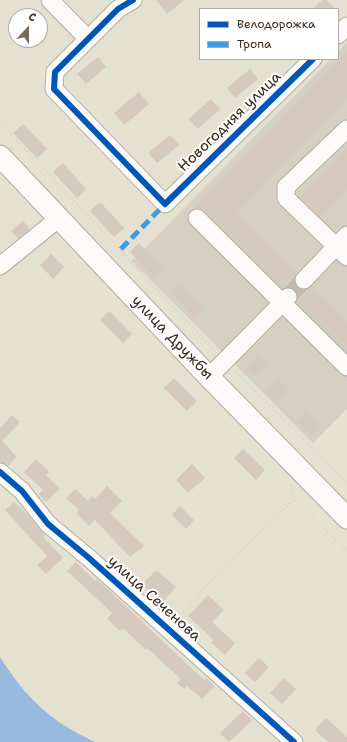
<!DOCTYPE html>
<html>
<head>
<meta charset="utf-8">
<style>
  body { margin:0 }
  #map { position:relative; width:347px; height:742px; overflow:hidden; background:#e4e1d1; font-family:"Shantell Sans",sans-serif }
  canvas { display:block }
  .legend { position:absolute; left:199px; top:8px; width:140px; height:52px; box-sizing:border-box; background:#fff; border:1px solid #b1aaa5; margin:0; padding:5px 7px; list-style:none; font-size:12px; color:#3b2a1e }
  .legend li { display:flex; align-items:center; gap:8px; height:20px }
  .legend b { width:20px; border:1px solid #b1aaa5 }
  .north { position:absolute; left:8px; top:8px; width:40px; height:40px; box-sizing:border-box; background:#fff; border:1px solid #b1aaa5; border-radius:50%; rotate:22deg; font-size:11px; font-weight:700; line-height:16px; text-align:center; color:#3b2a1e }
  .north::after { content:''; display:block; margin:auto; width:14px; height:18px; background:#766a5d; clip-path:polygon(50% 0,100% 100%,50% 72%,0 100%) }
</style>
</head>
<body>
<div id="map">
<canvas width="347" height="742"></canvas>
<ul class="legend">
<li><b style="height:5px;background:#0057b8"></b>Велодорожка</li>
<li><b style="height:5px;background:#3f9ce0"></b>Тропа</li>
</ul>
<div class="north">С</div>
</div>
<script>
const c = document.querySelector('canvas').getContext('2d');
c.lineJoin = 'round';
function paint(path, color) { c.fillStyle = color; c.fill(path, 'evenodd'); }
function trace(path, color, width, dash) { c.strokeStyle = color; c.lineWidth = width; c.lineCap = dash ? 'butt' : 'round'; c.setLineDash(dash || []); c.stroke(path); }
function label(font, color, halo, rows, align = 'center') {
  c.font = font + ' "Shantell Sans",sans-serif'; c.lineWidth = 4; c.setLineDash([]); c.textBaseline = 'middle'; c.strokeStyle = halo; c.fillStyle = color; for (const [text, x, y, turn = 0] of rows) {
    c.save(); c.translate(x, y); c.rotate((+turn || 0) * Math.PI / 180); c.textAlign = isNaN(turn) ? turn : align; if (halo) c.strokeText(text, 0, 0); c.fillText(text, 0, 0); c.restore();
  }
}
paint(new Path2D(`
  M 347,42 L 347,409 L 313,443 L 132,261 L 331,59 L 338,59 L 338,52 Z`), '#d6d0c3');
paint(new Path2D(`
  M 0,657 C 26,698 50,721 95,742 L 0,742 Z`), '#99bade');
paint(new Path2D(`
  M 156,0 L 184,0 L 167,14 Z
  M 322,0 L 327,0 L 336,9 L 313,9 Z
  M 347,51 L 347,99 L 236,213 L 297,273 L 294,278 L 297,287 L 302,290 L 311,287 L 347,322 L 347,353 L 296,302 L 298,295 L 295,290 L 290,287 L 283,289 L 204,211 L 195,207 Z
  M 98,57 L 106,67 L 86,84 L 77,74 Z
  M 250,69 L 258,79 L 235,98 L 227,88 Z
  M 139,92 L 149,104 L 124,125 L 114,113 Z
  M 211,99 L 220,109 L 198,129 L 189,119 Z
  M 23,124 L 47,149 L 37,158 L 13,133 Z
  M 170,135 L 179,145 L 157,163 L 148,153 Z
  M 347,148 L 347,190 L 320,217 L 300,197 Z
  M 63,163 L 86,189 L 77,198 L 53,172 Z
  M 100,202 L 124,228 L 114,237 L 90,211 Z
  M 23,221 L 30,229 L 18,239 L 11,231 Z
  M 139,243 L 164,269 L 154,278 L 130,252 Z
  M 51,254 L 64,267 L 53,279 L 40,265 Z
  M 180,283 L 203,309 L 194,318 L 170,292 Z
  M 109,311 L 132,334 L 123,343 L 100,320 Z
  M 258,356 L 267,365 L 254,377 L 245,369 Z
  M 174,378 L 197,401 L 187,411 L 164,388 Z
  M 278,379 L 289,389 L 277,402 L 266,392 Z
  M 306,412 L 321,427 L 312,436 L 297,422 Z
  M 12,415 L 20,422 L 2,441 L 17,457 L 8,466 L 0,462 L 0,428 Z
  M 243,449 L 265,470 L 256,480 L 234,458 Z
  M 36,459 L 49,472 L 46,475 L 60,489 L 46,502 L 39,494 L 43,490 L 24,472 Z
  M 192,464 L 205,478 L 188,493 L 176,480 Z
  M 107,486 L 122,501 L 110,513 L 144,546 L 130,557 L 95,520 L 89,526 L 76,513 L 79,510 L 66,498 L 75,489 L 88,501 L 92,496 L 95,499 Z
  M 14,502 L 30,517 L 45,535 L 43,537 L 63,558 L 46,574 L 37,565 L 47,556 L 5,510 Z
  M 180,506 L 194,520 L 186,529 L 172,515 Z
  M 76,562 L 95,581 L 97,579 L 204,680 L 206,678 L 215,686 L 202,699 L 187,686 L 184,689 L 177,683 L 181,679 L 147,648 L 146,650 L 123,628 L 120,631 L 107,619 L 112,613 L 67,571 Z
  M 156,570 L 176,587 L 162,603 L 142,585 Z
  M 208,595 L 224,610 L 212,622 L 235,643 L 225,655 L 211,642 L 214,640 L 188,616 Z
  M 259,658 L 269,667 L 255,682 L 245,673 Z
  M 284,678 L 296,689 L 282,704 L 270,693 Z
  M 243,711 L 252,720 L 229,742 L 220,733 Z
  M 326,718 L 347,737 L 347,742 L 328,742 L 315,730 Z`), '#d6c9bd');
trace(new Path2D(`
  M 288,297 L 304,280`), '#c2bcad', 17, [17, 8]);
const minor = new Path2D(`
  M 50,0 L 88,39
  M 133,0 L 118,9 L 55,72 L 54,89 L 165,204 L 313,59
  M 338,35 L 347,26
  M 347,129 L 286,187 L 286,198 L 347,257
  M 197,218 L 347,367
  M 0,266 L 58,219
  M 304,280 L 347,235
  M 209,377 L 288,297
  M 0,472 L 22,491 L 48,524 L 89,558 L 294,742`);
const major = new Path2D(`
  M 0,156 L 209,377 L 347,518`);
trace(minor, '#b2aea3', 19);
trace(major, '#b2aea3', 23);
trace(new Path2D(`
  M 0,122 L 215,351
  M 235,371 L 347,483
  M 291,485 L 294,499 L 347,551
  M 178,619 L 218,573 L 294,499`), '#d3d1cc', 2, [1, 3]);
trace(minor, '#fbfaf8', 17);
trace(major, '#fbfaf8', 21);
trace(new Path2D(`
  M 121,249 L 165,204`), '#3f9ce0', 5, [10, 5]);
trace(new Path2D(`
  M 133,0 L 118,9 L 55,72 L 54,89 L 165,204 L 313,59
  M 0,472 L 22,491 L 48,524 L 89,558 L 294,742`), '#0057b8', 6);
label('15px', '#3b2a1e', '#fff', [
  ["Новогодняя улица",230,122,-44],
  ["улица Дружбы",172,338,46],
  ["улица Сеченова",154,599,42]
]);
</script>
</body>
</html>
